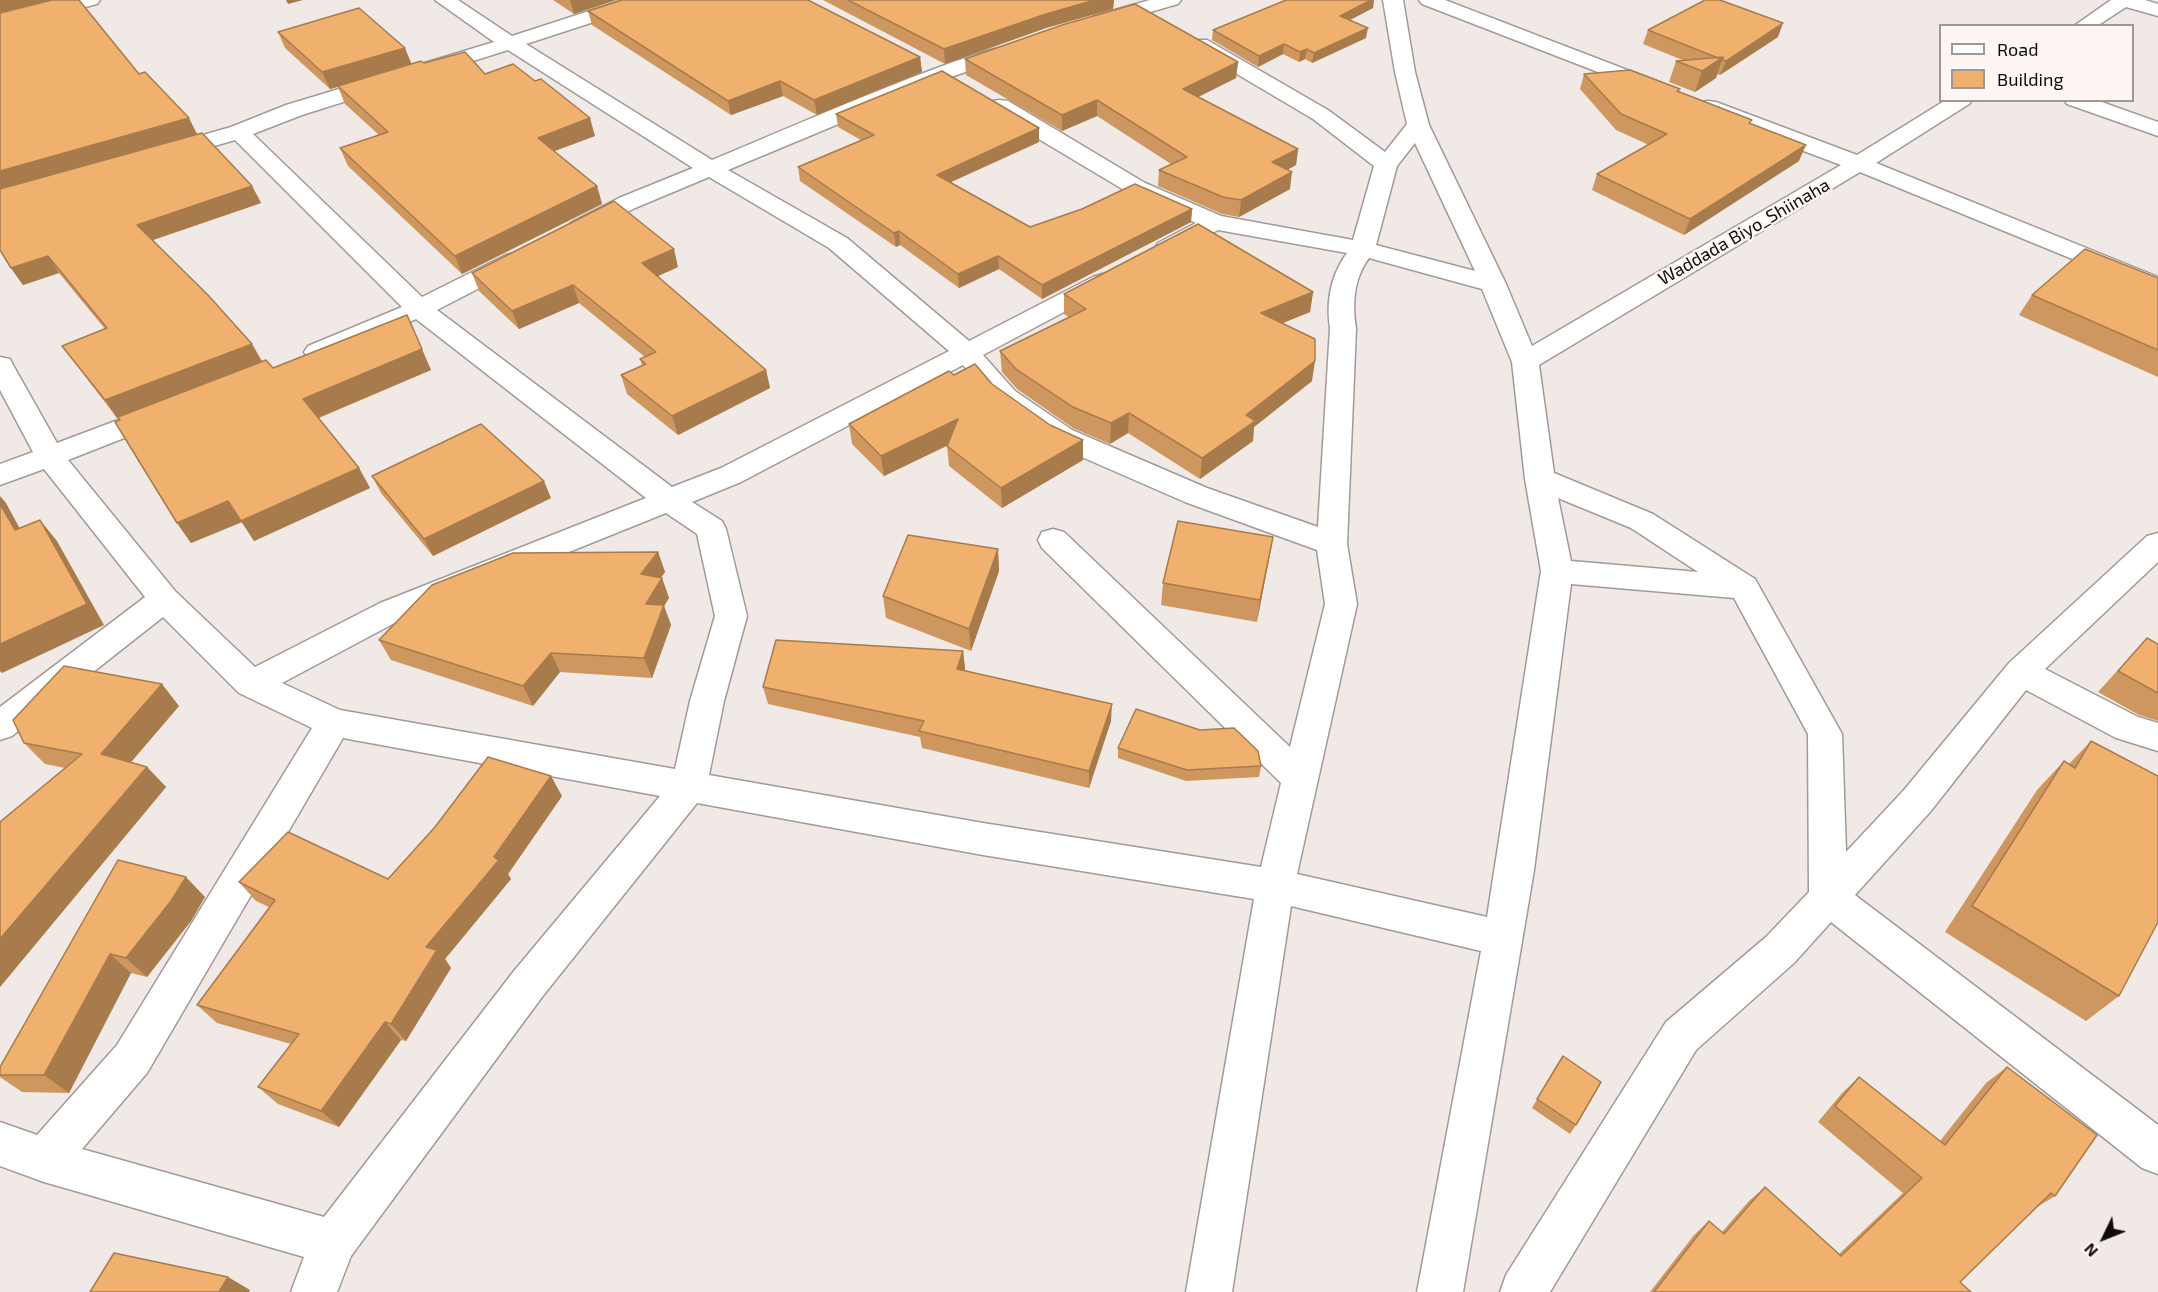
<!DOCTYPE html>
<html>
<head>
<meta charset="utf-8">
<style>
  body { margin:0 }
  #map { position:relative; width:2158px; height:1292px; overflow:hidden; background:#f0e9e6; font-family:"Exo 2",sans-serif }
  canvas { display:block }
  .legend { position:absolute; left:1939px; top:24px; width:195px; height:78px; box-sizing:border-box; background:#fdf6f3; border:2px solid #9e9997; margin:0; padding:8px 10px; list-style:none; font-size:18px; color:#0f0d0c }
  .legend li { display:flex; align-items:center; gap:12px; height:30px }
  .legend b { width:30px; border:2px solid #9e9997 }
  .north { position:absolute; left:2074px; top:1208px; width:60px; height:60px; -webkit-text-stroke:4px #fdf6f3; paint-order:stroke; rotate:227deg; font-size:16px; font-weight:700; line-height:24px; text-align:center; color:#0f0d0c }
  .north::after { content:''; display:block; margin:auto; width:21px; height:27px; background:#0f0d0c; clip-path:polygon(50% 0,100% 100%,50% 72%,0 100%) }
</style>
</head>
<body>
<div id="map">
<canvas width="2158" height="1292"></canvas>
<ul class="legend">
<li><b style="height:8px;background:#fff"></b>Road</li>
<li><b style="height:16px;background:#f0b06e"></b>Building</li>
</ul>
<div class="north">N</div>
</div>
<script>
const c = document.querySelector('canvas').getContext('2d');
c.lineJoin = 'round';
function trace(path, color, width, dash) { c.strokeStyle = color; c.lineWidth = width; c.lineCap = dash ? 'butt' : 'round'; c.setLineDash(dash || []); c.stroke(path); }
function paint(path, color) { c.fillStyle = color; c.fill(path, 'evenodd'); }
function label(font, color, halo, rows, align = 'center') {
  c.font = font + ' "Exo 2",sans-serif'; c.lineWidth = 5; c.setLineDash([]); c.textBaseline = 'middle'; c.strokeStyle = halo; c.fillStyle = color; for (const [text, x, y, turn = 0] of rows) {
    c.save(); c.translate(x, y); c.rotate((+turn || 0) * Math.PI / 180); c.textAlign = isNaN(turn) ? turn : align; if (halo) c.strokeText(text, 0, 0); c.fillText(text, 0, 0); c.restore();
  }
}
const street = new Path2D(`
  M 67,0 L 100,0 L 97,4 L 0,29 L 0,17 Z
  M 435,0 L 458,0 L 512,36 L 623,0 L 652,0 L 649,4 L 526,44 L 712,160 C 754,143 990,39 1016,46 L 1019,50 L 1016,54 L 951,77 L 728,170 L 847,238 L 969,341 L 1093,277 L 1102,274 L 1111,277 L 1115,282 L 1111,287 L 983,355 L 1015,391 L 1072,430 L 1207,488 L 1318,527 L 1330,328 C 1326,301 1331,275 1347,253 L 1218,230 L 1176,253 L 1167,255 L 1158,253 L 1155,248 L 1158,243 L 1196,223 L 1129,193 L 992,111 L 989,106 L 992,101 L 1000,100 L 1008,101 L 1145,183 L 1221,216 L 1353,240 L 1374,166 L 1313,119 L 1193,48 L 1190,44 L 1193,40 L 1207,40 L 1328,110 L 1385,152 L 1407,124 L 1395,72 L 1383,0 L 1403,0 L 1415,72 L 1429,125 L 1506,284 L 1532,346 L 1841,165 L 1700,112 L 1697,107 L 1700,102 L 1708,101 L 1716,102 L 1857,155 L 1946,100 L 1972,100 L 1969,104 L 1876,163 L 2158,277 L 2158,294 L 1860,172 L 1539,365 L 1554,473 L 1653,514 L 1755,579 L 1842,734 L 1846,852 L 1904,790 L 2009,663 L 2147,536 L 2158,533 L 2158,562 L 2045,669 L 2138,717 L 2158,723 L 2158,751 L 2116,738 L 2026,690 L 1930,812 L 1855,895 L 2158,1125 L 2158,1174 L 2142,1168 L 1831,922 L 1794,963 L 1696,1050 L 1550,1292 L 1500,1292 L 1506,1275 L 1666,1022 L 1766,937 L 1809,892 L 1808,734 L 1734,598 L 1571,584 L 1534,870 L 1463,1292 L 1417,1292 L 1481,951 L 1291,906 L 1232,1292 L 1186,1292 L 1254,899 L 983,855 L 697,803 L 542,997 L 351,1256 L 337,1292 L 291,1292 L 304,1257 L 44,1182 L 0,1166 L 0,1122 L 37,1135 L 117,1045 L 312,728 L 239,693 L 163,617 L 12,736 L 0,740 L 0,707 L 145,597 L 44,469 L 0,485 L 0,464 L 33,452 L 0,390 L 0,357 L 10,359 L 13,365 L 57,443 L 150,408 L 160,405 L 170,408 L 174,414 L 170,420 L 68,460 L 175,591 L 255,667 L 380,603 L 646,498 L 416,319 L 326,358 L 317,360 L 308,358 L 304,352 L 308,346 L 402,307 L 235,140 L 166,160 L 158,158 L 155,153 L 158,148 L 231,127 L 286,105 L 494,42 ZM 508,50 L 693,168 L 619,198 L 572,222 L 568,227 L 572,232 L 580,234 L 588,232 L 635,208 L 709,177 L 829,248 L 949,351 L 721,468 L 672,487 L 437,310 L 524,265 L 527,260 L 524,255 L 515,253 L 506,255 L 422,297 L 253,134 L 302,115 ZM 1415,143 L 1475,271 L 1376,245 L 1397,166 ZM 1369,258 L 1482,289 L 1512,362 L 1525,479 L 1541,571 L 1487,917 L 1297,874 L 1357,604 L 1347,544 L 1356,328 C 1352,304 1354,278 1369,258 ZM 963,365 L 995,403 L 1052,444 L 1185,502 L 1317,550 L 1325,604 L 1290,747 L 1064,532 L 1053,529 L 1042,532 L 1038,540 L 1042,548 L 1281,783 L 1261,867 L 983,823 L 709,775 L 724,701 L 747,616 L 726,529 L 722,521 L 692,502 L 741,482 ZM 1558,498 L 1631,528 L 1698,572 L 1571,561 ZM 666,513 L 697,534 L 715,616 L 690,701 L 675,769 L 340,710 L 282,683 L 402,619 ZM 343,738 L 660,796 L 514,971 L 324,1217 L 82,1149 L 147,1073 Z
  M 1150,0 L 1181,0 L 1178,4 L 1101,26 L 1094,24 L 1091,20 L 1094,16 Z
  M 1419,0 L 1445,0 L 1661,83 L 1664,87 L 1661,91 L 1654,93 L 1647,91 L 1422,4 Z
  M 2111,0 L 2145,0 L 2158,4 L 2158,16 L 2126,7 L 2097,26 L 2074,26 Z
  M 2064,100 L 2096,100 L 2158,122 L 2158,136 L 2067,104 Z`);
trace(street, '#a19b98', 3);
paint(street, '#fff');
paint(new Path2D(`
  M 553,0 L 616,0 L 574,14 Z
  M 823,0 L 1114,0 L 1113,9 L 1046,28 L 945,64 Z
  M 1286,0 L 1374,0 L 1373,8 L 1350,20 L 1366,38 L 1312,63 L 1305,59 L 1299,62 L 1283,54 L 1258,67 L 1212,40 L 1213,30 Z
  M 588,11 L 920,57 L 922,72 L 817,115 L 783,96 L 731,115 L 592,25 Z
  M 1648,30 L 1778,37 L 1720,75 L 1717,74 L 1716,78 L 1695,92 L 1669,82 L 1676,61 L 1685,61 L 1643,44 Z
  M 278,32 L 411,64 L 424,63 L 485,74 L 595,136 L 554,151 L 597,186 L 602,204 L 462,274 L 348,166 L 340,148 L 379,135 L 345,104 L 338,87 L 330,89 L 285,48 Z
  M 965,59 L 1238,62 L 1236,78 L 1198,97 L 1298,149 L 1296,165 L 1287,170 L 1290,189 L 1239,217 L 1222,214 L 1158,186 L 1159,170 L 1171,164 L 1097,116 L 1062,131 L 966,75 Z
  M 139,74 L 197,134 L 252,186 L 261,203 L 153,240 L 252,344 L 262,361 L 273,368 L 407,315 L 431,370 L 319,418 L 359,468 L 370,488 L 254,541 L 242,522 L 191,543 L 177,523 L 120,420 L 118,417 L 117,418 L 75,363 L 62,346 L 105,329 L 59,273 L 23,285 L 11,268 Z
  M 1584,74 L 1679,92 L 1751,124 L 1799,161 L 1684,235 L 1592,190 L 1597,174 L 1649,145 L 1616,130 L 1580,89 Z
  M 836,114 L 1039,128 L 1039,142 L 951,182 L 1030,227 L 1192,209 L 1191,222 L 1042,299 L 999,269 L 959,288 L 900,245 L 896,247 L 800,181 L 798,167 L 861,140 L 838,127 Z
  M 678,267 L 658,276 L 766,370 L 770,388 L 678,435 L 627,394 L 621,375 L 642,366 L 640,359 L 645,357 L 579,303 L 519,329 L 479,291 L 472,273 Z
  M 2158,278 L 2158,377 L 2019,315 L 2032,295 Z
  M 1313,292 L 1310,312 L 1283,323 L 1312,381 L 1254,427 L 1253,441 L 1200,479 L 1128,433 L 1110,444 L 1073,428 L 1017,389 L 1002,372 L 1000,351 L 1069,317 L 1064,314 L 1064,294 Z
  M 954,375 L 992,384 L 1050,425 L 1083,440 L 1083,460 L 1002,508 L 949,466 L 947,446 L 884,476 L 852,444 L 849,424 Z
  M 372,476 L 551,498 L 433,556 L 381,493 Z
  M 1273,537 L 1269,559 L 1257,622 L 1161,605 L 1163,583 Z
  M 998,549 L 999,571 L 971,651 L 886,618 L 883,596 Z
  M 658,552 L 665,572 L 661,578 L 662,578 L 669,598 L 664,606 L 671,625 L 652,678 L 560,672 L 533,706 L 391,660 L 379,640 Z
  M 2147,638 L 2158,644 L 2158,721 L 2139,715 L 2098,692 Z
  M 963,651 L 965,668 L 965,670 L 1111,721 L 1089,788 L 922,748 L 920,737 L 768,704 L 763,687 Z
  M 179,706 L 131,762 L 147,767 L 166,787 L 0,987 L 0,822 L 65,768 L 45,764 L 24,743 Z
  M 2091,741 L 2119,996 L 2086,1021 L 1945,932 L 2037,790 L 2064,761 L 2069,764 Z
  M 1118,748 L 1261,766 L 1259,777 L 1186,781 L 1118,758 Z
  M 562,796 L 508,874 L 511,879 L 445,959 L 451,968 L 406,1041 L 401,1040 L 339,1127 L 278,1104 L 258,1087 L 291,1044 L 217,1023 L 197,1005 L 269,907 L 256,901 L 239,882 L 388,879 Z
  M 118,860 L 205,897 L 191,921 L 147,977 L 131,973 L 69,1093 L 22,1092 L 0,1077 L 0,1067 Z
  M 1557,1065 L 1576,1125 L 1570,1134 L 1532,1108 Z
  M 2007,1067 L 2055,1196 L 2034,1209 L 1960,1282 L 1971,1292 L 1650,1292 L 1694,1235 L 1709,1221 L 1722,1232 L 1749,1201 L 1765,1187 L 1839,1254 L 1903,1193 L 1818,1122 L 1842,1093 L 1859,1077 L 1940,1141 L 1986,1083 Z`), '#ce975f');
paint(new Path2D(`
  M 0,0 L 63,0 L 0,15 Z
  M 286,0 L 303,0 L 288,4 Z
  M 570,0 L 616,0 L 574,14 Z
  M 1095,0 L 1114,0 L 1113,9 L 1046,28 L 945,64 L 944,49 L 1046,14 Z
  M 1371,0 L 1374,0 L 1373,8 L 1338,26 L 1340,16 Z
  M 1783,23 L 1778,37 L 1720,75 L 1726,61 Z
  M 1368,28 L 1366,38 L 1312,63 L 1314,53 Z
  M 1284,44 L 1283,54 L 1258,67 L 1259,56 Z
  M 405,48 L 412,65 L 330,89 L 322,72 Z
  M 1307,49 L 1305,59 L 1299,62 L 1300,52 Z
  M 920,57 L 922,72 L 817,115 L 814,100 Z
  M 1723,57 L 1716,78 L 1695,92 L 1702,71 Z
  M 1238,62 L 1236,78 L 1182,105 L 1183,89 Z
  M 780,81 L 783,96 L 731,115 L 728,101 Z
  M 1097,100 L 1097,116 L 1062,131 L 1062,115 Z
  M 189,118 L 197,134 L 0,191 L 0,171 Z
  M 590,118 L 595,136 L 544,155 L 538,138 Z
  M 1039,128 L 1039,142 L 938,188 L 937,175 Z
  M 1806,145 L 1799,161 L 1684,235 L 1690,219 Z
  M 1298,149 L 1296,165 L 1270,179 L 1272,162 Z
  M 1292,172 L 1290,189 L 1239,217 L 1241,200 Z
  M 252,186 L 261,203 L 147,242 L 137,225 Z
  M 597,186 L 602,204 L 462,274 L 455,256 Z
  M 1192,209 L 1191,222 L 1042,299 L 1042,285 Z
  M 899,231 L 900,245 L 896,247 L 894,233 Z
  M 674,249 L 678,267 L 647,281 L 642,263 Z
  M 48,256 L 59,273 L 23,285 L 11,268 Z
  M 998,256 L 999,269 L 959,288 L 958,274 Z
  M 573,285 L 579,303 L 519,329 L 512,311 Z
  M 1313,292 L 1310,312 L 1258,333 L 1261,313 Z
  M 407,315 L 431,370 L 315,419 L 303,399 Z
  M 252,344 L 262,362 L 117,418 L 105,400 Z
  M 1315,361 L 1312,381 L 1254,427 L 1253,441 L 1200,479 L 1202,458 L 1246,415 Z
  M 766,370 L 770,388 L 678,435 L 672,416 Z
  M 1129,413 L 1128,433 L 1110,444 L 1111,423 Z
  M 958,419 L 960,439 L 884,476 L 881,456 Z
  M 1083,440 L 1083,460 L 1002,508 L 1001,488 Z
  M 359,468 L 370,488 L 254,541 L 241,521 Z
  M 544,481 L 551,498 L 433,556 L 424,539 Z
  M 0,496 L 6,503 L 32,551 L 15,530 L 0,504 Z
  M 228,501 L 242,522 L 191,543 L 177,523 Z
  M 40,520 L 57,541 L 104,625 L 2,673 L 0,671 L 0,644 Z
  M 1273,537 L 1269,559 L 1257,622 L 1260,600 Z
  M 998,549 L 999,571 L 971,651 L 969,629 Z
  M 658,552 L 665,572 L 648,594 L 641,574 Z
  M 662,578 L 669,598 L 664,606 L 671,625 L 652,678 L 644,658 L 646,604 Z
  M 963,651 L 965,668 L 959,686 L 957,669 Z
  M 551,653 L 560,672 L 533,706 L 523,686 Z
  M 162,684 L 179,706 L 120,775 L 101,754 Z
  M 1112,704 L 1111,721 L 1089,788 L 1089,771 Z
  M 147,767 L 166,787 L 0,987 L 0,939 Z
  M 551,776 L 562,796 L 508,874 L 511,879 L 445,959 L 451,968 L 406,1041 L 391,1024 L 426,947 L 494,857 Z
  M 186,877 L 205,897 L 191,921 L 147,977 L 126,958 Z
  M 110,954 L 131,973 L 69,1093 L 44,1075 Z
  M 385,1022 L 401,1040 L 339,1127 L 321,1111 Z
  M 228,1277 L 250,1290 L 249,1292 L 219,1292 Z`), '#a87b4d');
const building = new Path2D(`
  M 52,0 L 79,0 L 139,74 L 145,72 L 189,118 L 0,171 L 0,13 Z
  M 622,0 L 808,0 L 920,57 L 814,100 L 780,81 L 728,101 L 588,11 Z
  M 848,0 L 1095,0 L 1046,14 L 944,49 Z
  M 1286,0 L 1371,0 L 1340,16 L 1368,28 L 1314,53 L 1307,49 L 1300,52 L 1284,44 L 1259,56 L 1213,30 Z
  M 1705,0 L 1720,0 L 1783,23 L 1726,61 L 1723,60 L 1723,57 L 1718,58 L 1648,30 Z
  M 1135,4 L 1238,62 L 1183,89 L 1298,149 L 1272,162 L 1292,172 L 1241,200 L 1223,197 L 1159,170 L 1187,157 L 1097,100 L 1062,115 L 965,59 L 1062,25 Z
  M 359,8 L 405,48 L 322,72 L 278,32 Z
  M 465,52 L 485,74 L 513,64 L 535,81 L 541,79 L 590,118 L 538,138 L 597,186 L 455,256 L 340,148 L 388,132 L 338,86 L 421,61 L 424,63 Z
  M 1723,57 L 1702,71 L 1676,61 Z
  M 1630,70 L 1680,89 L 1677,91 L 1752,120 L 1749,123 L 1806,145 L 1690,219 L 1597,174 L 1667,134 L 1621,114 L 1584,74 Z
  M 942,71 L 1039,128 L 937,175 L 1030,227 L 1082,209 L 1135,184 L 1192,209 L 1042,285 L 998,256 L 958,274 L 899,231 L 894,233 L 798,167 L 874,135 L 836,114 Z
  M 202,133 L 252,186 L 137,225 L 208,295 L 252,344 L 105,400 L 62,346 L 107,328 L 48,256 L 11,268 L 0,250 L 0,189 Z
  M 614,201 L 674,249 L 642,263 L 766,370 L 672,416 L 621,375 L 646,364 L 640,359 L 656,352 L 573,285 L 512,311 L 472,273 Z
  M 1198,224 L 1313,292 L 1261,313 L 1315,339 L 1315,361 L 1246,415 L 1255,421 L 1202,458 L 1129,413 L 1111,423 L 1073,407 L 1016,369 L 1000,351 L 1086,309 L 1064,294 Z
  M 2085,249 L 2158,278 L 2158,350 L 2032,295 Z
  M 407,315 L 422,349 L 303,399 L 359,468 L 241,521 L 228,501 L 177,523 L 115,422 L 120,420 L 118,417 L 266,360 L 273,368 Z
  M 975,364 L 992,384 L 1050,425 L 1083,440 L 1001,488 L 947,446 L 958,419 L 881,456 L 849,424 L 949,371 L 954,375 Z
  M 481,424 L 544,481 L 424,539 L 372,476 Z
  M 0,504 L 15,530 L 40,520 L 87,604 L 0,644 Z
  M 1178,521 L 1273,537 L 1260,600 L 1163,583 Z
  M 908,535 L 998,549 L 969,629 L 883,596 Z
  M 658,552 L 641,574 L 662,578 L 646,604 L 664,605 L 644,658 L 551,653 L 523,686 L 379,640 L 432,585 L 513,553 Z
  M 2147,638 L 2158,644 L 2158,693 L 2118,671 Z
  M 776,640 L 963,651 L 957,669 L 1112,704 L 1089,771 L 919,731 L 924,721 L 763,687 Z
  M 64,666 L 162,684 L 101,754 L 147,767 L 0,939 L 0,822 L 82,754 L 24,743 L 13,720 Z
  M 1136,709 L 1200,730 L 1234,728 L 1258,751 L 1261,766 L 1187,770 L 1118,748 Z
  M 2091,741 L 2158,776 L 2158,922 L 2119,996 L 1972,906 L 2064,761 L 2075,768 Z
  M 488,757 L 551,776 L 494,857 L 499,860 L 426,947 L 437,950 L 391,1024 L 385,1022 L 321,1111 L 258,1087 L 299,1034 L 197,1005 L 275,900 L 239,882 L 288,832 L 388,879 L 435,827 Z
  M 118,860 L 186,877 L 171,901 L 126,958 L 110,954 L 44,1075 L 0,1075 L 0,1067 Z
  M 1563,1056 L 1601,1082 L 1576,1125 L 1537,1099 Z
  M 2007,1067 L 2097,1135 L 2055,1196 L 2051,1193 L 1960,1282 L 1971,1292 L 1654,1292 L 1709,1221 L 1724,1234 L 1765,1187 L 1841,1256 L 1922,1178 L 1835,1106 L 1859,1077 L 1945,1145 Z
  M 114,1253 L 228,1277 L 219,1292 L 90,1292 Z`);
paint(building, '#f0b06e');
trace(building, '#a87b4d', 1.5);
label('18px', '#0f0d0c', '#fdf6f3', [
  ["Waddada Biyo_Shiinaha",1744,232,-30]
]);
</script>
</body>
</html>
